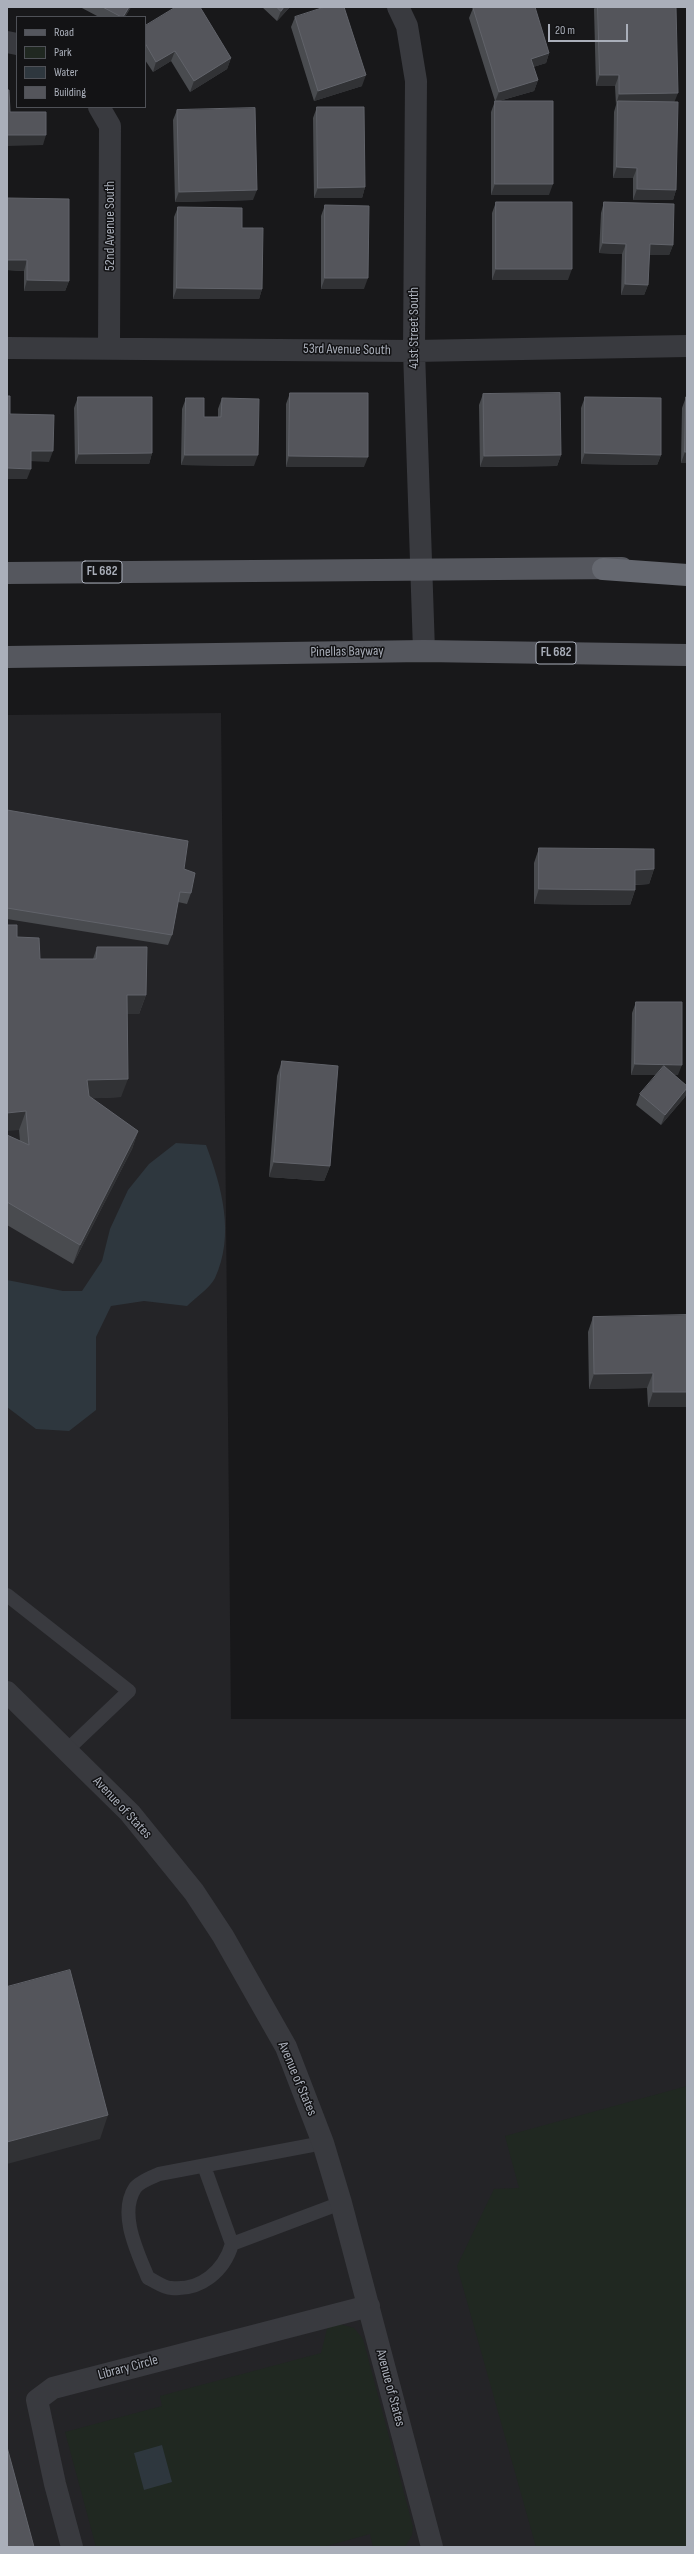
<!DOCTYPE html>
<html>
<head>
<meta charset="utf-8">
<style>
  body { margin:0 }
  #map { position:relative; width:694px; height:2554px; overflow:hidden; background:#18181a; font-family:"Sofia Sans Condensed",sans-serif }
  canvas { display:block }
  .frame { position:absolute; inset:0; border:8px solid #aaafba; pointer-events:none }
  .legend { position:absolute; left:16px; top:16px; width:130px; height:92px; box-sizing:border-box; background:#131315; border:1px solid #4f5157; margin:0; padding:5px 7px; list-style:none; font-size:12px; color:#aaafba }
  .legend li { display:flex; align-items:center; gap:8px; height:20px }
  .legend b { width:20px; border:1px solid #4f5157 }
  .scale { position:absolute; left:548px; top:24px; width:80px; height:18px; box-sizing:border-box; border:2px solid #aaafba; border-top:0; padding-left:5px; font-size:12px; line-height:14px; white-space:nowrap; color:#aaafba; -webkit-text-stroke:3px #131315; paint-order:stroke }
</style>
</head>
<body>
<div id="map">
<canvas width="694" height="2554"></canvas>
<div class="frame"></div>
<ul class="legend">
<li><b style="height:5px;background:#55575e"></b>Road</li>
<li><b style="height:11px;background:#202821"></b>Park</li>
<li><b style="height:11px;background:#2e373e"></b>Water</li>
<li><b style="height:11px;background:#54555b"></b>Building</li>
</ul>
<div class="scale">20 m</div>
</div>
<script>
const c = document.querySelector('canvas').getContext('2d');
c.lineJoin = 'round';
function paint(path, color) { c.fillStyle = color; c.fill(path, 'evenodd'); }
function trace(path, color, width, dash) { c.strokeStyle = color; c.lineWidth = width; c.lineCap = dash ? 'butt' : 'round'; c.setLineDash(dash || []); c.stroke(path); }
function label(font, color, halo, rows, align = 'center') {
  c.font = font + ' "Sofia Sans Condensed",sans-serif'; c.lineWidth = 3; c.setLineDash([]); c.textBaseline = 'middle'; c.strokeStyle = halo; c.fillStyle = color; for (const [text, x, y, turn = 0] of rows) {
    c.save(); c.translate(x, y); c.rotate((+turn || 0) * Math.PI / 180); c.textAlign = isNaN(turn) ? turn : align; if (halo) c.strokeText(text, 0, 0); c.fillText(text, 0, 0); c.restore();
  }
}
paint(new Path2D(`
  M 221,713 L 231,1719 L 687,1719 L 687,2547 L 7,2547 L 7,715 Z`), '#242427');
paint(new Path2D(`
  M 687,2086 L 687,2547 L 536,2547 L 457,2266 L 494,2189 L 519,2188 L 505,2136 Z
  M 340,2324 L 354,2328 L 363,2339 L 413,2527 L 412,2535 L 405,2547 L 373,2547 L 370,2534 L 323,2547 L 96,2547 L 65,2432 L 162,2406 L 160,2396 L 321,2353 L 328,2325 Z`), '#202821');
paint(new Path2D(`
  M 176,1143 L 206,1145 C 222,1187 235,1235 215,1278 C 210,1288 195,1298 187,1306 L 144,1301 L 111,1306 L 96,1337 L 96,1410 L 69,1431 L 36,1429 L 7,1407 L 7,1280 L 63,1291 L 82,1291 L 102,1261 L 110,1229 L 128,1190 L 149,1164 Z
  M 162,2445 L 172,2482 L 144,2490 L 134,2453 Z`), '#2e373e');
trace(new Path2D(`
  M 7,1595 L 129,1691 L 67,1750
  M 323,2143 L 159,2174 C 152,2177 139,2182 135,2188 C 118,2214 138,2253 148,2278 C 155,2281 164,2288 171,2288 C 201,2291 224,2271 232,2244 L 341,2203
  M 204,2166 L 232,2244`), '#393a3f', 14);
trace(new Path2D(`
  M 398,7 L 407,26 L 416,81 L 414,351 L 424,651
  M 7,42 L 17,44
  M 99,107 L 110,126 L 109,348
  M 7,348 L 414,351 L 687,346
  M 7,1692 L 130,1813 L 194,1892 L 223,1936 L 286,2047 L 323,2143 L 341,2203 L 432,2547
  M 72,2547 L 55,2484 L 37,2400 L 53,2388 L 369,2306`), '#393a3f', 22);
trace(new Path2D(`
  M 7,573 L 622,568
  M 7,657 L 424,651 L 687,655`), '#55575e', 22);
trace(new Path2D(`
  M 603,569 L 687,575`), '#656870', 22);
paint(new Path2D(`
  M 80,7 L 131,7 L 125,17 L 99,17 Z
  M 262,7 L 290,7 L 277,21 Z
  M 595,7 L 598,7 L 674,102 L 676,190 L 673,200 L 633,200 L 633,178 L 613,178 L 614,112 L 616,105 L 615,86 L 596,86 L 594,9 Z
  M 473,8 L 549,53 L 546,63 L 533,67 L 538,80 L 534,91 L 499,101 L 549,195 L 491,195 L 491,112 L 495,101 L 469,18 Z
  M 295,17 L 362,86 L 314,101 L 291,27 Z
  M 145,26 L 231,58 L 227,69 L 190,92 L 171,61 L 153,72 L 145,60 Z
  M 317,107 L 365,187 L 362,198 L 314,198 L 313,118 Z
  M 177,110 L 253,200 L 175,202 L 173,120 Z
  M 7,198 L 69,281 L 65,291 L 24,291 L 24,271 L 7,270 Z
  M 496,202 L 568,280 L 492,280 L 492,213 Z
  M 604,202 L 673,245 L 669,255 L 649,255 L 648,285 L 644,295 L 621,295 L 622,254 L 599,253 L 601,213 Z
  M 325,205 L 364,289 L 321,289 L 321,216 Z
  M 178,207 L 242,228 L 262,289 L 259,299 L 173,299 L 174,217 Z
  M 290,393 L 364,467 L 286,467 L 286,404 Z
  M 483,394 L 561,455 L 557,466 L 480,467 L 479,405 Z
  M 78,397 L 152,453 L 149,464 L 75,464 L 74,408 Z
  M 585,397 L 661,455 L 657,465 L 581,464 L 581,408 Z
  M 686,397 L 687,463 L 681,463 L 682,408 Z
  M 186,398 L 204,417 L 218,417 L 218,409 L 222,398 L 254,466 L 181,465 L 182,409 Z
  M 7,810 L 184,869 L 191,893 L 187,904 L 178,902 L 172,935 L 168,945 L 7,919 Z
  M 539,848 L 654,869 L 649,884 L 635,885 L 635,890 L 630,905 L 534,904 L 534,863 Z
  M 17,937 L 40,959 L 93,959 L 97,947 L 146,995 L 139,1014 L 127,1014 L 121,1097 L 91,1098 L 138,1131 L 132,1149 L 73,1264 L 7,1225 L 7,1135 L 20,1141 L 19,1130 Z
  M 636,1002 L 678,1075 L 674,1075 L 687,1086 L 687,1091 L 685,1097 L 661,1125 L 636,1105 L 640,1094 L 657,1075 L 631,1075 L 632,1013 Z
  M 282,1061 L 330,1166 L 324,1181 L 269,1177 L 277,1076 Z
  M 593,1317 L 687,1407 L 648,1407 L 647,1388 L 589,1389 L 588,1332 Z`), '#494b4f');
paint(new Path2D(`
  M 129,7 L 131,7 L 125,17 L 123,17 Z
  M 284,7 L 290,7 L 277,21 L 281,11 Z
  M 175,51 L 171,61 L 153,72 L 156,62 Z
  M 549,53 L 546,63 L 527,69 L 531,59 Z
  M 231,58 L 227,69 L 190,92 L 194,81 Z
  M 366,75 L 362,86 L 314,101 L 318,91 Z
  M 600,75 L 619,75 L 615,86 L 596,86 Z
  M 538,80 L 534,91 L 495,102 L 499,92 Z
  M 678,93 L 674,103 L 618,101 L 616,105 L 619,94 Z
  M 7,135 L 46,135 L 43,145 L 7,146 Z
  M 617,167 L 637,168 L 633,178 L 613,178 Z
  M 495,184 L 553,184 L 549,195 L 491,195 Z
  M 365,187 L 362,198 L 314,198 L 318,188 Z
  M 637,189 L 676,190 L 673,200 L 633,200 Z
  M 257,190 L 253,200 L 175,202 L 179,192 Z
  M 603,243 L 626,244 L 622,254 L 599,253 Z
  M 650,244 L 673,245 L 669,255 L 646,255 Z
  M 7,260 L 27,260 L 24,271 L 7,270 Z
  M 496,269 L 572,269 L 568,280 L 492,280 Z
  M 325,278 L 368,278 L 364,289 L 321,289 Z
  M 27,280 L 69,281 L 65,291 L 24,291 Z
  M 625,284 L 648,285 L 644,295 L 621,295 Z
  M 177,288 L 262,289 L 259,299 L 173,299 Z
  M 31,451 L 53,451 L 49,462 L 28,461 Z
  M 685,452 L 687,452 L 687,463 L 681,463 Z
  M 152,453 L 149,464 L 75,464 L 79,454 Z
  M 585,453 L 661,455 L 657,465 L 581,464 Z
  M 185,455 L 258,455 L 254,466 L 181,465 Z
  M 561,455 L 557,466 L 480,467 L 484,456 Z
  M 289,456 L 368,457 L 364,467 L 286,467 Z
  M 7,468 L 31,469 L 27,479 L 7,479 Z
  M 654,869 L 649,884 L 629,885 L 635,870 Z
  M 539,889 L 635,890 L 630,905 L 534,904 Z
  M 127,995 L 146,995 L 139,1014 L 120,1014 Z
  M 635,1064 L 682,1065 L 678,1075 L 631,1075 Z
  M 128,1079 L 121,1097 L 80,1099 L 87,1080 Z
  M 687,1088 L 687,1091 L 685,1097 L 661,1125 L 665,1115 Z
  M 26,1111 L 19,1130 L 7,1131 L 7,1113 Z
  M 138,1131 L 132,1149 L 73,1264 L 80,1245 Z
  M 274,1162 L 330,1166 L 324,1181 L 269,1177 Z
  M 653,1373 L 647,1388 L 589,1389 L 594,1374 Z
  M 653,1392 L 687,1392 L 687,1407 L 648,1407 Z
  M 108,2115 L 100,2139 L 7,2164 L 7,2142 Z`), '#313235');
const building = new Path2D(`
  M 103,7 L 129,7 L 123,17 L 122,17 Z
  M 176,7 L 200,7 L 231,58 L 194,81 L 175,51 L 156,62 L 145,43 L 145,26 Z
  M 277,7 L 284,7 L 281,11 Z
  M 325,7 L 344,7 L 366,75 L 318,91 L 295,17 Z
  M 476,7 L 535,7 L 549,53 L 531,59 L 538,80 L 499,92 L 473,8 Z
  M 598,7 L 676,7 L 678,93 L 619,94 L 619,75 L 600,75 Z
  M 7,90 L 9,90 L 10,112 L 46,112 L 46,135 L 7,135 Z
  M 495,101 L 553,101 L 553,184 L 495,184 Z
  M 618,101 L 678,102 L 676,190 L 637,189 L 637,168 L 617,167 Z
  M 317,107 L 364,107 L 365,187 L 318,188 Z
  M 255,108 L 257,190 L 179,192 L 177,110 Z
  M 7,198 L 69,199 L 69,281 L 27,280 L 27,260 L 7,260 Z
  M 496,202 L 572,202 L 572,269 L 496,269 Z
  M 604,202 L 674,204 L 673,245 L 650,244 L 648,285 L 625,284 L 626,244 L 603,243 Z
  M 325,205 L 369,206 L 368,278 L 325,278 Z
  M 178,207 L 242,208 L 242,228 L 263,228 L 262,289 L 177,288 Z
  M 290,393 L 368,393 L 368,457 L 289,456 Z
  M 560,393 L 561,455 L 484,456 L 483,394 Z
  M 7,396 L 10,396 L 10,414 L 54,415 L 53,451 L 31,451 L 31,469 L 7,468 Z
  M 78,397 L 152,397 L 152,453 L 79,454 Z
  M 585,397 L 661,398 L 661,455 L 585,453 Z
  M 686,397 L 687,397 L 687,452 L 685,452 Z
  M 186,398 L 204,398 L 204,417 L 221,417 L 222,398 L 259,399 L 258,455 L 185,455 Z
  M 7,810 L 188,841 L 184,869 L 195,873 L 191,893 L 180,892 L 172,935 L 7,908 Z
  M 539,848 L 654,849 L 654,869 L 635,870 L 635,890 L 539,889 Z
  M 7,925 L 17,925 L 17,937 L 39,938 L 40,959 L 96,959 L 97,947 L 147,947 L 146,995 L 127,995 L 128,1079 L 87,1080 L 89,1096 L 138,1131 L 80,1245 L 7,1202 L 7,1135 L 29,1145 L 26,1111 L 7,1113 Z
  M 636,1002 L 682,1002 L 682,1065 L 635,1064 Z
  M 282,1061 L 338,1066 L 330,1166 L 274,1162 Z
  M 664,1066 L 687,1086 L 687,1088 L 665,1115 L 640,1094 Z
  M 687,1315 L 687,1392 L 653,1392 L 653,1373 L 594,1374 L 593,1317 Z
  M 70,1970 L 108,2115 L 7,2142 L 7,1987 Z
  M 7,2447 L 34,2547 L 7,2547 Z`);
paint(building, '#54555b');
trace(building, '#61636a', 1);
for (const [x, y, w] of [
  [102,572,40],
  [556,653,40]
]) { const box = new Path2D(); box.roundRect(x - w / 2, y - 11, w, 22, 3); c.fillStyle = '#131315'; c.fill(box); trace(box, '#aaafba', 1); }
label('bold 13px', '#aaafba', null, [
  ["FL 682",102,572],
  ["FL 682",556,653]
]);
label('14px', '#aaafba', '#131315', [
  ["52nd Avenue South",110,226,-90],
  ["41st Street South",414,328,-90],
  ["53rd Avenue South",347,350,1],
  ["Pinellas Bayway",347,652,-1],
  ["Avenue of States",122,1808,47],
  ["Avenue of States",297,2079,67],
  ["Library Circle",128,2368,-15],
  ["Avenue of States",390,2388,75]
]);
</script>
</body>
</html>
